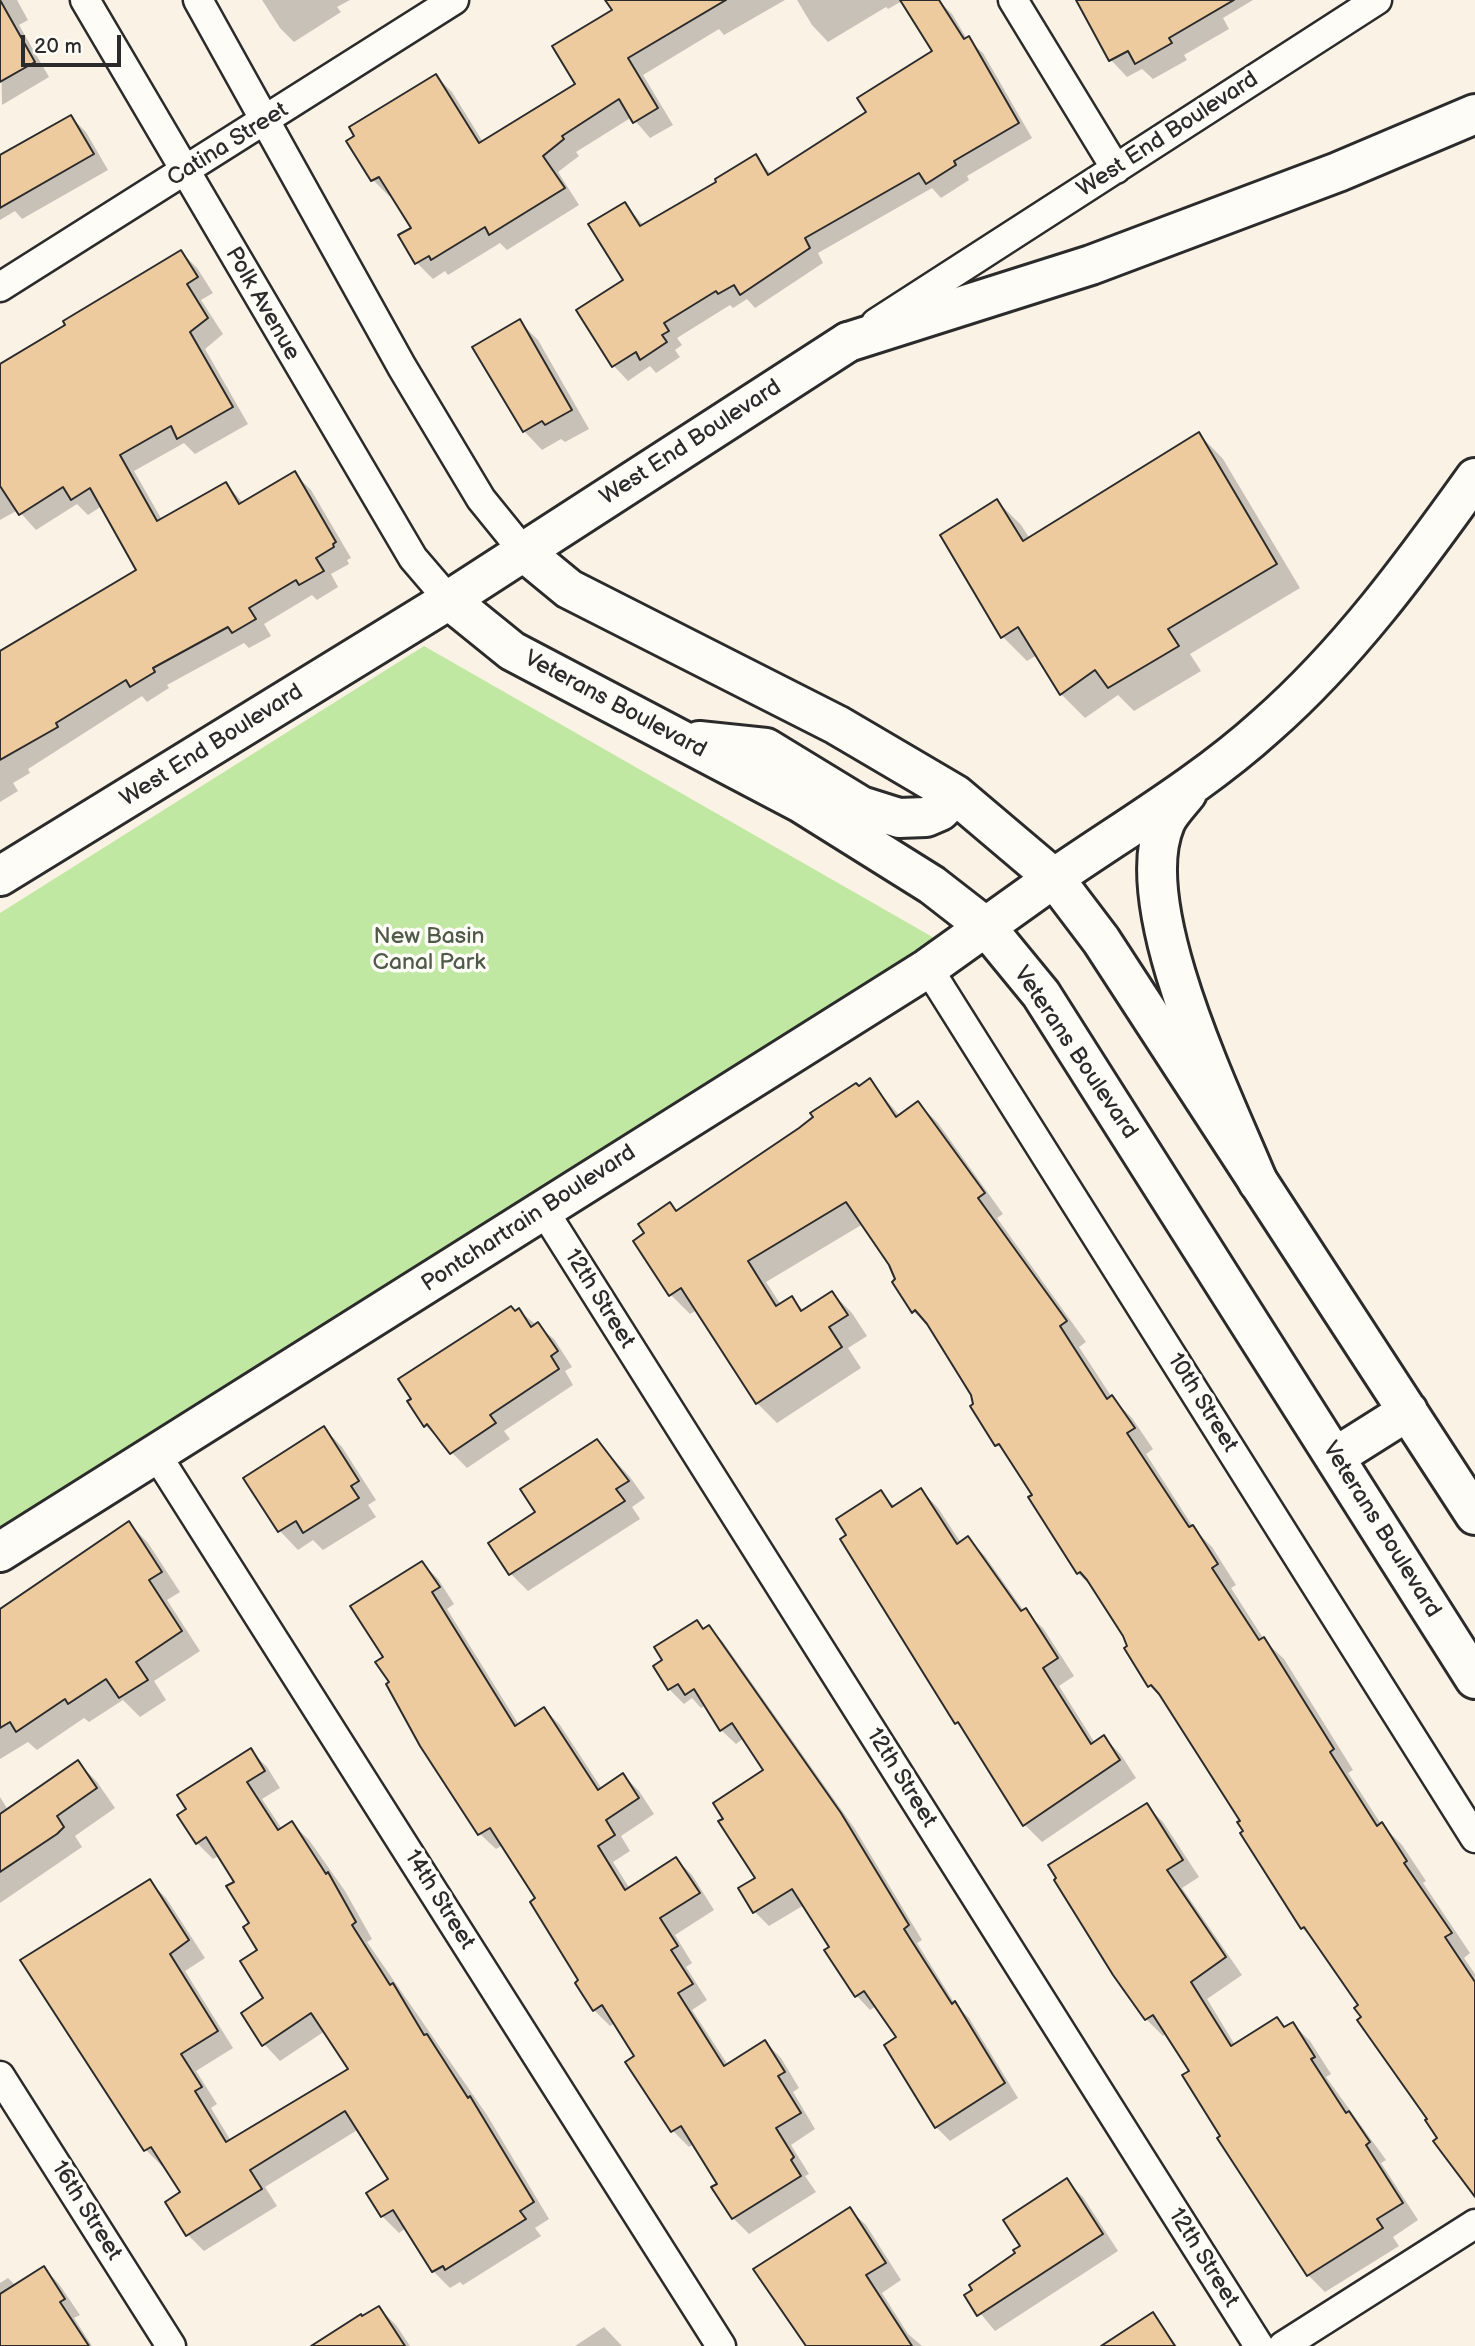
<!DOCTYPE html>
<html>
<head>
<meta charset="utf-8">
<style>
  body { margin:0 }
  #map { position:relative; width:1475px; height:2346px; overflow:hidden; background:#faf2e5; font-family:"Balsamiq Sans",sans-serif }
  canvas { display:block }
  .scale { position:absolute; left:21px; top:35px; width:100px; height:32px; box-sizing:border-box; border:4px solid #2b2b2b; border-top:0; padding-left:9px; font-size:21px; line-height:24px; white-space:nowrap; color:#2b2b2b; -webkit-text-stroke:5px #fdfcf7; paint-order:stroke }
</style>
</head>
<body>
<div id="map">
<canvas width="1475" height="2346"></canvas>
<div class="scale">20 m</div>
</div>
<script>
const c = document.querySelector('canvas').getContext('2d');
c.lineJoin = 'round';
function paint(path, color) { c.fillStyle = color; c.fill(path, 'evenodd'); }
function trace(path, color, width, dash) { c.strokeStyle = color; c.lineWidth = width; c.lineCap = dash ? 'butt' : 'round'; c.setLineDash(dash || []); c.stroke(path); }
function label(font, color, halo, rows, align = 'center') {
  c.font = font + ' "Balsamiq Sans",sans-serif'; c.lineWidth = 7; c.setLineDash([]); c.textBaseline = 'middle'; c.strokeStyle = halo; c.fillStyle = color; for (const [text, x, y, turn = 0] of rows) {
    c.save(); c.translate(x, y); c.rotate((+turn || 0) * Math.PI / 180); c.textAlign = isNaN(turn) ? turn : align; if (halo) c.strokeText(text, 0, 0); c.fillText(text, 0, 0); c.restore();
  }
}
paint(new Path2D(`
  M 424,646 L 936,939 L 0,1528 L 0,913 Z`), '#c1e8a3');
paint(new Path2D(`
  M 0,0 L 17,0 L 28,20 L 19,25 L 49,77 L 2,105 Z
  M 262,0 L 350,0 L 337,7 L 341,12 L 294,42 L 280,28 Z
  M 610,0 L 785,0 L 724,35 L 719,29 L 643,75 L 673,125 L 650,138 L 632,117 L 576,152 L 579,156 L 558,172 L 579,205 L 507,250 L 500,243 L 448,275 L 445,271 L 433,279 L 417,263 L 413,228 L 392,194 L 389,196 L 373,180 L 349,142 L 436,76 L 452,92 L 483,142 L 577,85 L 614,11 Z
  M 797,0 L 904,0 L 888,9 L 886,7 L 828,42 L 812,25 Z
  M 938,0 L 952,14 L 967,39 L 983,53 L 1032,138 L 967,176 L 969,180 L 941,198 L 932,188 L 818,253 L 823,263 L 755,308 L 747,299 L 733,308 L 730,305 L 677,338 L 682,345 L 675,350 L 680,357 L 656,373 L 650,366 L 628,381 L 614,366 L 578,311 L 625,281 L 625,204 L 644,226 L 719,182 L 755,156 L 772,175 L 823,145 L 821,141 L 869,113 L 934,52 Z
  M 1078,0 L 1253,0 L 1223,18 L 1229,29 L 1184,55 L 1187,60 L 1153,79 L 1142,69 L 1127,77 L 1111,60 Z
  M 71,117 L 86,132 L 108,170 L 22,219 L 15,211 L 0,220 L 0,156 Z
  M 181,252 L 197,268 L 213,293 L 201,300 L 223,334 L 205,349 L 248,424 L 195,454 L 184,443 L 134,471 L 162,520 L 226,484 L 244,504 L 295,474 L 311,490 L 351,558 L 347,560 L 349,564 L 331,574 L 338,587 L 317,600 L 312,595 L 264,624 L 271,636 L 249,648 L 244,643 L 167,685 L 169,688 L 147,702 L 142,696 L 28,769 L 30,773 L 13,783 L 18,791 L 0,802 L 0,653 L 138,570 L 102,506 L 88,515 L 77,504 L 36,530 L 18,510 L 0,520 L 0,366 Z
  M 519,321 L 538,340 L 589,429 L 565,442 L 561,439 L 542,450 L 524,431 L 475,348 Z
  M 1199,434 L 1223,459 L 1300,588 L 1190,654 L 1201,671 L 1134,711 L 1118,695 L 1085,718 L 1061,694 L 1037,655 L 1027,661 L 1003,637 L 997,501 L 1021,525 L 1030,539 Z
  M 870,1081 L 900,1116 L 918,1103 L 938,1123 L 1003,1214 L 997,1218 L 1086,1342 L 1079,1347 L 1113,1399 L 1132,1418 L 1153,1449 L 1146,1454 L 1195,1530 L 1212,1547 L 1236,1585 L 1231,1588 L 1265,1641 L 1284,1659 L 1353,1770 L 1348,1773 L 1381,1824 L 1402,1845 L 1426,1881 L 1423,1883 L 1470,1953 L 1464,1958 L 1475,1974 L 1475,2189 L 1364,2017 L 1360,2006 L 1316,1942 L 1302,1928 L 1242,1821 L 1166,1702 L 1150,1686 L 1124,1635 L 1097,1592 L 1078,1573 L 1035,1495 L 973,1407 L 975,1405 L 973,1394 L 934,1331 L 913,1311 L 890,1264 L 863,1224 L 766,1282 L 781,1305 L 792,1298 L 804,1311 L 832,1293 L 852,1313 L 867,1336 L 848,1348 L 861,1368 L 777,1423 L 757,1403 L 697,1310 L 690,1314 L 670,1294 L 646,1234 L 670,1204 L 677,1212 Z
  M 519,1311 L 554,1339 L 572,1367 L 565,1371 L 573,1385 L 504,1431 L 510,1439 L 467,1468 L 425,1425 Z
  M 324,1428 L 342,1447 L 376,1500 L 368,1505 L 376,1517 L 323,1550 L 313,1540 L 298,1550 L 280,1531 L 246,1478 Z
  M 597,1441 L 630,1477 L 645,1498 L 632,1507 L 640,1519 L 528,1591 L 511,1574 L 491,1543 L 538,1512 Z
  M 921,1490 L 938,1508 L 961,1543 L 968,1539 L 985,1556 L 1024,1611 L 1043,1628 L 1074,1676 L 1059,1686 L 1095,1743 L 1104,1737 L 1121,1755 L 1136,1778 L 1042,1842 L 1025,1825 L 969,1735 L 957,1723 L 923,1671 L 849,1535 L 881,1492 L 895,1507 Z
  M 129,1523 L 148,1543 L 180,1592 L 167,1600 L 200,1651 L 154,1681 L 166,1700 L 140,1717 L 123,1700 L 89,1722 L 84,1718 L 37,1750 L 28,1742 L 0,1759 L 0,1640 Z
  M 422,1563 L 438,1579 L 454,1604 L 447,1609 L 519,1725 L 544,1709 L 560,1725 L 602,1789 L 623,1775 L 639,1791 L 654,1814 L 621,1836 L 630,1851 L 613,1862 L 630,1889 L 676,1859 L 692,1875 L 714,1910 L 675,1935 L 692,1963 L 686,1967 L 707,2000 L 692,2010 L 728,2065 L 765,2042 L 781,2058 L 799,2088 L 793,2092 L 815,2129 L 791,2145 L 809,2174 L 805,2176 L 816,2192 L 749,2234 L 733,2218 L 719,2184 L 694,2144 L 689,2147 L 673,2131 L 627,2062 L 637,2056 L 615,2023 L 610,2026 L 594,2010 L 577,1983 L 581,1981 L 537,1899 L 503,1845 L 496,1849 L 480,1834 L 422,1745 L 378,1662 L 385,1658 Z
  M 697,1622 L 705,1630 L 709,1627 L 723,1642 L 855,1829 L 922,1940 L 917,1943 L 955,2004 L 969,2018 L 1018,2098 L 950,2141 L 936,2127 L 898,2038 L 876,2006 L 870,2010 L 856,1995 L 804,1905 L 769,1926 L 755,1912 L 741,1889 L 758,1878 L 766,1770 L 744,1738 L 736,1744 L 721,1730 L 706,1705 L 701,1708 L 692,1698 L 684,1704 L 669,1689 L 655,1667 L 665,1660 Z
  M 250,1750 L 267,1767 L 280,1788 L 262,1799 L 282,1829 L 292,1823 L 309,1840 L 345,1891 L 372,1939 L 367,1942 L 487,2115 L 549,2219 L 535,2228 L 541,2236 L 463,2285 L 460,2282 L 450,2288 L 433,2271 L 406,2228 L 399,2233 L 382,2216 L 368,2194 L 390,2180 L 359,2129 L 265,2187 L 277,2206 L 204,2251 L 188,2235 L 167,2202 L 182,2193 L 165,2165 L 162,2166 L 146,2150 L 150,1882 L 166,1898 L 205,1958 L 185,1971 L 233,2048 L 196,2071 L 217,2104 L 211,2108 L 231,2141 L 350,2070 L 325,2031 L 280,2061 L 264,2044 L 266,1999 L 260,1950 L 251,1924 L 236,1883 L 220,1855 L 213,1859 L 197,1843 Z
  M 78,1762 L 97,1782 L 115,1808 L 75,1836 L 82,1847 L 0,1903 L 0,1797 L 8,1810 Z
  M 1146,1805 L 1163,1822 L 1199,1877 L 1182,1888 L 1242,1975 L 1207,1999 L 1235,2045 L 1277,2019 L 1286,2028 L 1293,2024 L 1310,2041 L 1331,2074 L 1326,2077 L 1386,2160 L 1381,2163 L 1418,2220 L 1393,2237 L 1399,2246 L 1325,2292 L 1308,2275 L 1222,2136 L 1192,2071 L 1167,2033 L 1163,2036 L 1146,2019 Z
  M 1067,2181 L 1083,2197 L 1118,2251 L 995,2331 L 966,2296 L 1018,2254 Z
  M 849,2209 L 866,2225 L 901,2280 L 882,2293 L 908,2334 L 922,2346 L 806,2346 Z
  M 44,2268 L 59,2284 L 80,2315 L 74,2318 L 92,2346 L 0,2346 L 0,2283 L 8,2278 L 16,2286 Z
  M 379,2308 L 396,2325 L 410,2346 L 315,2346 Z
  M 1153,2315 L 1177,2346 L 1104,2346 Z
  M 604,2327 L 622,2346 L 575,2346 Z`), '#0003');
const building = new Path2D(`
  M 0,0 L 35,62 L 0,82 Z
  M 605,0 L 726,0 L 628,58 L 658,108 L 633,123 L 619,99 L 562,136 L 564,139 L 543,156 L 565,188 L 489,235 L 485,227 L 431,260 L 429,256 L 415,264 L 398,235 L 411,228 L 379,177 L 371,181 L 346,141 L 354,136 L 349,127 L 436,74 L 479,143 L 575,84 L 552,46 L 612,10 Z
  M 900,0 L 939,0 L 964,39 L 969,36 L 1019,123 L 954,161 L 956,165 L 926,184 L 919,173 L 805,238 L 810,248 L 740,295 L 734,285 L 718,294 L 716,291 L 664,323 L 669,331 L 662,335 L 667,342 L 640,360 L 636,352 L 612,367 L 576,310 L 623,280 L 588,224 L 625,202 L 640,226 L 716,182 L 715,179 L 756,154 L 768,175 L 866,112 L 857,98 L 932,51 Z
  M 1076,0 L 1234,0 L 1169,38 L 1172,43 L 1135,64 L 1128,51 L 1109,61 Z
  M 71,115 L 94,154 L 0,208 L 0,155 Z
  M 181,250 L 198,277 L 187,284 L 208,318 L 190,332 L 233,407 L 177,439 L 171,426 L 120,455 L 157,521 L 226,482 L 239,504 L 295,471 L 336,542 L 333,544 L 334,547 L 316,558 L 324,571 L 299,585 L 296,580 L 249,608 L 256,619 L 232,633 L 228,627 L 153,668 L 155,672 L 130,687 L 126,680 L 56,723 L 58,727 L 0,760 L 0,651 L 136,570 L 90,488 L 71,500 L 63,487 L 19,515 L 0,486 L 0,364 L 65,325 L 63,321 Z
  M 520,319 L 572,410 L 545,425 L 542,421 L 523,432 L 472,347 Z
  M 1199,432 L 1277,564 L 1168,629 L 1179,646 L 1108,688 L 1095,670 L 1060,695 L 1018,627 L 1001,638 L 940,535 L 997,499 L 1023,541 Z
  M 870,1078 L 896,1117 L 918,1101 L 985,1193 L 978,1198 L 1067,1321 L 1060,1326 L 1107,1399 L 1112,1395 L 1135,1428 L 1127,1433 L 1189,1527 L 1193,1525 L 1218,1564 L 1212,1568 L 1259,1640 L 1264,1637 L 1334,1749 L 1330,1752 L 1377,1826 L 1382,1822 L 1407,1861 L 1404,1863 L 1452,1933 L 1445,1937 L 1475,1982 L 1475,2197 L 1433,2141 L 1437,2138 L 1425,2120 L 1427,2119 L 1357,2020 L 1361,2017 L 1354,2008 L 1358,2005 L 1304,1927 L 1301,1929 L 1240,1833 L 1243,1831 L 1237,1822 L 1240,1821 L 1159,1694 L 1151,1685 L 1148,1687 L 1124,1648 L 1127,1646 L 1123,1636 L 1087,1580 L 1080,1572 L 1077,1574 L 1028,1497 L 1032,1495 L 999,1444 L 995,1446 L 970,1406 L 973,1404 L 971,1395 L 927,1324 L 915,1310 L 912,1313 L 892,1282 L 895,1279 L 889,1265 L 846,1202 L 748,1261 L 776,1306 L 792,1296 L 801,1311 L 832,1291 L 848,1315 L 829,1327 L 842,1347 L 756,1404 L 681,1288 L 669,1296 L 633,1241 L 644,1233 L 638,1224 L 670,1202 L 676,1211 L 799,1128 L 813,1117 L 810,1113 L 856,1083 L 859,1086 Z
  M 511,1306 L 515,1311 L 519,1308 L 531,1327 L 538,1322 L 558,1351 L 551,1356 L 559,1369 L 490,1415 L 496,1423 L 450,1454 L 427,1424 L 424,1427 L 407,1401 L 411,1399 L 398,1379 Z
  M 324,1426 L 359,1481 L 351,1486 L 359,1498 L 303,1533 L 296,1521 L 278,1532 L 243,1478 Z
  M 597,1439 L 629,1481 L 616,1489 L 625,1501 L 509,1575 L 488,1543 L 535,1512 L 520,1489 Z
  M 921,1488 L 957,1544 L 968,1536 L 1021,1611 L 1026,1608 L 1058,1658 L 1043,1668 L 1091,1744 L 1104,1735 L 1120,1760 L 1023,1826 L 958,1722 L 955,1724 L 840,1539 L 846,1535 L 836,1519 L 881,1490 L 892,1507 Z
  M 129,1521 L 162,1572 L 149,1580 L 182,1631 L 136,1662 L 148,1680 L 119,1698 L 106,1679 L 68,1704 L 65,1699 L 16,1732 L 10,1722 L 0,1728 L 0,1609 Z
  M 422,1561 L 440,1587 L 432,1592 L 515,1726 L 544,1707 L 598,1790 L 623,1773 L 639,1798 L 606,1820 L 615,1835 L 598,1846 L 625,1890 L 676,1857 L 700,1893 L 660,1918 L 678,1946 L 671,1950 L 693,1984 L 678,1993 L 724,2066 L 765,2040 L 785,2072 L 778,2076 L 801,2113 L 776,2128 L 794,2157 L 791,2160 L 801,2176 L 732,2219 L 711,2187 L 717,2184 L 681,2126 L 671,2132 L 625,2062 L 634,2056 L 602,2005 L 593,2011 L 575,1983 L 578,1980 L 530,1902 L 535,1898 L 490,1828 L 478,1835 L 420,1746 L 386,1684 L 389,1682 L 375,1662 L 383,1657 L 350,1606 Z
  M 697,1620 L 703,1629 L 709,1625 L 841,1813 L 909,1925 L 904,1929 L 952,2004 L 955,2001 L 1005,2083 L 935,2128 L 884,2045 L 896,2037 L 864,1991 L 855,1997 L 824,1950 L 829,1947 L 792,1889 L 753,1913 L 738,1888 L 755,1878 L 718,1821 L 723,1819 L 713,1803 L 763,1770 L 732,1723 L 720,1731 L 694,1689 L 685,1695 L 678,1684 L 668,1690 L 653,1666 L 662,1660 L 654,1647 Z
  M 251,1748 L 265,1771 L 247,1782 L 278,1830 L 292,1821 L 326,1874 L 328,1872 L 356,1922 L 352,1925 L 390,1985 L 393,1983 L 424,2035 L 427,2034 L 468,2098 L 470,2096 L 534,2202 L 520,2211 L 526,2219 L 445,2270 L 443,2266 L 432,2272 L 393,2210 L 381,2217 L 366,2193 L 388,2179 L 345,2111 L 250,2170 L 262,2189 L 186,2236 L 165,2202 L 180,2192 L 151,2147 L 144,2151 L 20,1960 L 150,1879 L 189,1940 L 170,1954 L 218,2031 L 181,2054 L 202,2087 L 195,2091 L 226,2142 L 348,2069 L 311,2013 L 262,2046 L 241,2013 L 263,1998 L 240,1961 L 257,1950 L 243,1927 L 249,1923 L 226,1886 L 234,1882 L 206,1837 L 196,1844 L 177,1815 L 186,1809 L 177,1795 Z
  M 78,1760 L 97,1788 L 57,1816 L 64,1827 L 57,1834 L 0,1872 L 0,1814 Z
  M 1147,1803 L 1183,1860 L 1167,1870 L 1226,1957 L 1191,1982 L 1231,2046 L 1277,2017 L 1284,2027 L 1293,2022 L 1315,2057 L 1311,2059 L 1346,2113 L 1349,2111 L 1370,2142 L 1366,2145 L 1403,2203 L 1377,2219 L 1383,2228 L 1307,2276 L 1217,2138 L 1220,2136 L 1182,2075 L 1189,2071 L 1153,2015 L 1145,2020 L 1113,1975 L 1054,1880 L 1056,1878 L 1048,1865 Z
  M 1067,2178 L 1103,2234 L 977,2316 L 964,2295 L 972,2290 L 969,2285 L 1015,2253 L 1013,2250 L 1020,2246 L 1003,2220 Z
  M 850,2207 L 886,2263 L 866,2275 L 912,2346 L 806,2346 L 753,2269 Z
  M 44,2266 L 65,2299 L 60,2302 L 89,2346 L 0,2346 L 0,2294 Z
  M 379,2306 L 405,2346 L 311,2346 L 361,2314 L 362,2316 Z
  M 1153,2312 L 1175,2346 L 1101,2346 Z`);
paint(building, '#eecb9f');
trace(building, '#2b2b2b', 2);
const street = new Path2D(`
  M 85,0 L 413,558 L 449,600
  M 198,0 L 402,367 L 481,499 L 524,552
  M 1013,0 L 1116,169
  M 0,287 L 454,0
  M 876,323 L 1377,0
  M 928,968 L 1475,1838
  M 544,1211 L 1259,2346
  M 156,1454 L 721,2346
  M 0,2076 L 171,2346
  M 1283,2346 L 1475,2224`);
const secondary = new Path2D(`
  M 0,876 L 449,600 L 848,342
  M 0,1552 L 928,968 L 1054,878`);
const primary = new Path2D(`
  M 524,552 L 569,589 L 837,725 L 956,795 L 1054,878 L 1101,940 L 1475,1515
  M 449,600 L 512,651 L 801,803 L 932,885 L 986,927 L 1041,994 L 1475,1679
  M 699,741 L 766,748 L 861,806 L 899,818 L 926,817 L 940,811 L 956,795
  M 1335,1457 L 1408,1411`);
const highway = new Path2D(`
  M 848,342 L 1091,265 L 1338,172 L 1475,114
  M 1187,793 C 1180,802 1169,813 1165,823 C 1129,908 1224,1099 1258,1182
  M 1054,878 C 1125,829 1202,784 1266,726 C 1348,654 1412,566 1475,478`);
trace(street, '#2b2b2b', 33);
trace(secondary, '#2b2b2b', 44);
trace(primary, '#2b2b2b', 44);
trace(highway, '#2b2b2b', 44);
trace(street, '#fdfcf7', 28);
trace(secondary, '#fdfcf7', 38);
trace(primary, '#fdfcf7', 38);
trace(highway, '#fdfcf7', 38);
label('23px', '#2b2b2b', '#fdfcf7', [
  ["West End Boulevard",1168,135,-33],
  ["Catina Street",228,145,-32],
  ["Polk Avenue",262,304,60],
  ["West End Boulevard",691,443,-33],
  ["Veterans Boulevard",615,705,28],
  ["West End Boulevard",212,746,-32],
  ["Veterans Boulevard",1075,1053,56],
  ["Pontchartrain Boulevard",529,1219,-33],
  ["12th Street",599,1299,58],
  ["10th Street",1202,1403,58],
  ["Veterans Boulevard",1381,1530,58],
  ["12th Street",901,1778,58],
  ["14th Street",439,1900,58],
  ["16th Street",86,2211,58],
  ["12th Street",1203,2258,58]
]);
label('23px', '#505a49', '#fdfcf7', [
  ["New Basin",429,937],
  ["Canal Park",429,963]
]);
</script>
</body>
</html>
